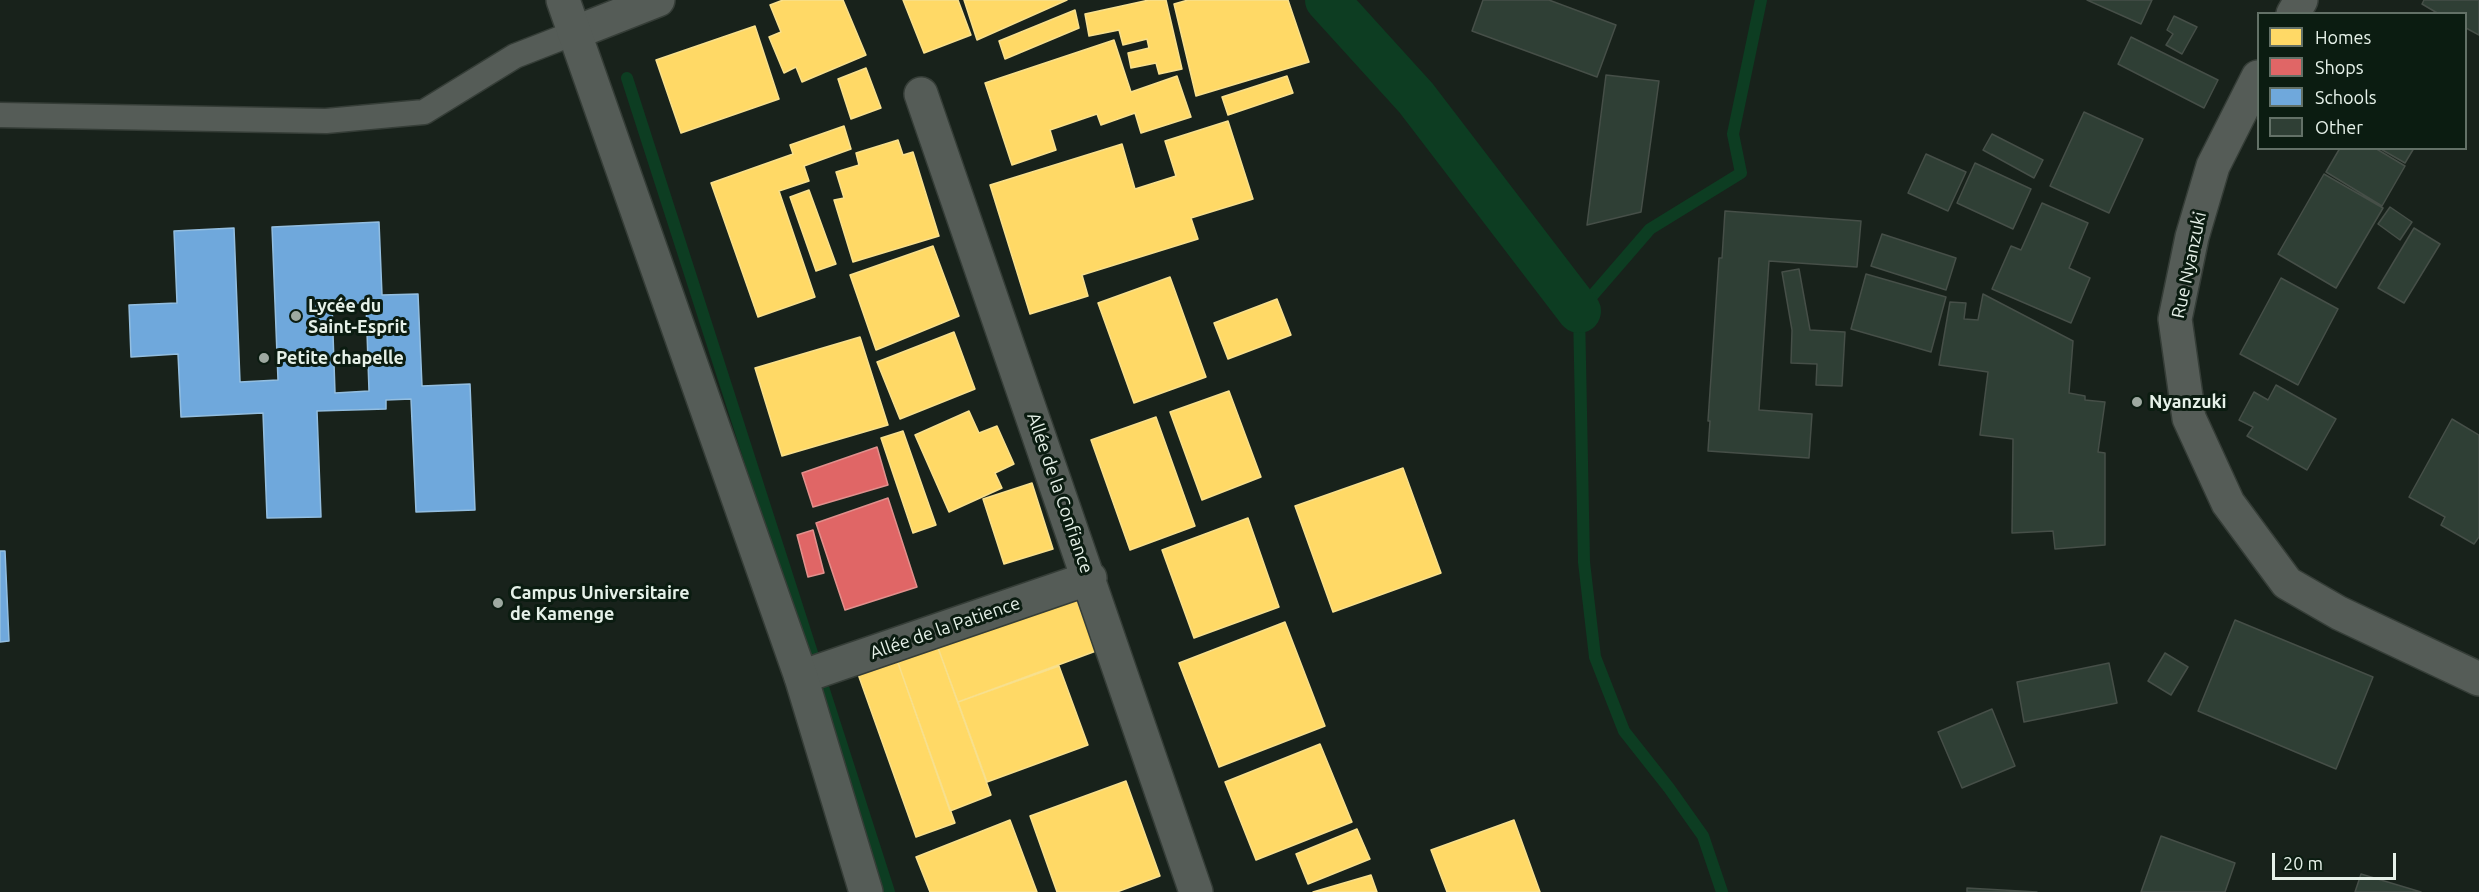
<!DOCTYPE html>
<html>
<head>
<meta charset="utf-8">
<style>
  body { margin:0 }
  #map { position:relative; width:2479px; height:892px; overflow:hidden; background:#18221b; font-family:Ubuntu,sans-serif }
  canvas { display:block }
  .legend { position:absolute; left:2257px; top:12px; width:210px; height:138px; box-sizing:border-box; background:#0b1c11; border:2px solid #637167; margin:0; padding:8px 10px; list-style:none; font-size:18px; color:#e6f1e9 }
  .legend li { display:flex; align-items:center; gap:12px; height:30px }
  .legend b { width:30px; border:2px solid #637167 }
  .scale { position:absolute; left:2272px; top:853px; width:124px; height:27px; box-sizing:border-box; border:3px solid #e6f1e9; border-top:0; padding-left:8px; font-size:18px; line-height:21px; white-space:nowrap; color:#e6f1e9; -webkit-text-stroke:4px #0b1c11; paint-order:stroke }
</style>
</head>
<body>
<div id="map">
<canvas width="2479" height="892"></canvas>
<ul class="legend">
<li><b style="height:16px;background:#ffd966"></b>Homes</li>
<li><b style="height:16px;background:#e06666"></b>Shops</li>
<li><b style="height:16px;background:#6fa8dc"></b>Schools</li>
<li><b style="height:16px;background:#2f3f35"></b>Other</li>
</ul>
<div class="scale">20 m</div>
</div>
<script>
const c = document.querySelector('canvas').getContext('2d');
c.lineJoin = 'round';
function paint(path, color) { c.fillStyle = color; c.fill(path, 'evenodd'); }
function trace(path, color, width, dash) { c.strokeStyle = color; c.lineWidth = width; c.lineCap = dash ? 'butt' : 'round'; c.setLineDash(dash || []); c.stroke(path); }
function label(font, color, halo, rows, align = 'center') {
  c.font = font + ' Ubuntu,sans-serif'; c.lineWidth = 6; c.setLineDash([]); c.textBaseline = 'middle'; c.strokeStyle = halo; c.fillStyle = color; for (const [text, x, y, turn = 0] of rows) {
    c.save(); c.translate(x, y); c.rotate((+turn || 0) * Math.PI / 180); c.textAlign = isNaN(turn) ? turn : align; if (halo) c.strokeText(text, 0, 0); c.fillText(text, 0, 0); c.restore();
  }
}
const homes = new Path2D(`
  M 783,0 L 843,0 L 866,55 L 802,82 L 796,67 L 784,73 L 769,37 L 781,32 L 770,5 Z
  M 903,0 L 958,0 L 971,35 L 924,53 Z
  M 964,0 L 1067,0 L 977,40 Z
  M 1149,0 L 1166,0 L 1182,69 L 1159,74 L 1156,63 L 1131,68 L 1128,53 L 1149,48 L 1147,39 L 1123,45 L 1119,30 L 1089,36 L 1085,14 Z
  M 1188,0 L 1288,0 L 1309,62 L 1196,96 L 1174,4 Z
  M 1075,10 L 1079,28 L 1005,59 L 999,41 Z
  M 755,26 L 779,99 L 681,133 L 656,60 Z
  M 1114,40 L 1131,92 L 1177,76 L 1191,117 L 1141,133 L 1135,113 L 1101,125 L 1097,114 L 1050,130 L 1056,150 L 1012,165 L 985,83 Z
  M 866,68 L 881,108 L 851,119 L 838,79 Z
  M 1287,76 L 1293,93 L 1228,115 L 1222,97 Z
  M 1228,121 L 1253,199 L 1191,218 L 1198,239 L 1082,275 L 1088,296 L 1030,314 L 990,185 L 1122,144 L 1135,189 L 1176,176 L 1165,141 Z
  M 844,126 L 851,149 L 804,166 L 809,181 L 779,191 L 815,297 L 758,317 L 711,183 L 793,154 L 790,145 Z
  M 898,140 L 903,155 L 913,152 L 939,236 L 853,262 L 834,200 L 844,198 L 836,172 L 859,165 L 856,153 Z
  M 809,190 L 836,264 L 816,271 L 790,197 Z
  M 933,246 L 959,316 L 876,350 L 850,275 Z
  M 1170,277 L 1206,377 L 1134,403 L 1098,303 Z
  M 1277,299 L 1291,335 L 1228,359 L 1214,323 Z
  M 954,332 L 975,389 L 900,419 L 877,362 Z
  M 860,337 L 888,425 L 782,456 L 755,368 Z
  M 1229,391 L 1261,477 L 1202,500 L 1170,412 Z
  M 969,411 L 979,433 L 997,426 L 1014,464 L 995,473 L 1002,488 L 949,512 L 915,435 Z
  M 1156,417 L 1195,526 L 1130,550 L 1091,440 Z
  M 903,431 L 936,525 L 913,533 L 881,438 Z
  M 1403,468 L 1441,573 L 1333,612 L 1295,506 Z
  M 1032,483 L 1053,549 L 1004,564 L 983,499 Z
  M 1248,518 L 1279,607 L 1194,638 L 1162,550 Z
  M 1075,595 L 1096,651 L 958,702 L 937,645 Z
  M 1285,622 L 1325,726 L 1219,767 L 1179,663 Z
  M 937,645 L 991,795 L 950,811 L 897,660 Z
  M 897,660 L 955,823 L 916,837 L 858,674 Z
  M 1059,666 L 1088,745 L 987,782 L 958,702 Z
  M 1320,744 L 1352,822 L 1256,860 L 1225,782 Z
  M 1126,781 L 1160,876 L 1117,892 L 1057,892 L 1030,816 Z
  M 1010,820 L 1037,892 L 930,892 L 916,857 Z
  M 1514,820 L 1540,892 L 1447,892 L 1431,850 Z
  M 1357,829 L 1370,859 L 1308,884 L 1296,854 Z
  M 1371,875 L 1377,892 L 1313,892 Z`);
paint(homes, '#ffd966');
trace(homes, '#f8e08d', 1.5);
const shops = new Path2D(`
  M 877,447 L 888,485 L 813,507 L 802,473 Z
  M 888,498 L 917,587 L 845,610 L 816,523 Z
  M 813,530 L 824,573 L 808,577 L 797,535 Z`);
paint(shops, '#e06666');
trace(shops, '#e2908d', 1.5);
const schools = new Path2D(`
  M 379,222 L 382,295 L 418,294 L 422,386 L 470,384 L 475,510 L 416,512 L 411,399 L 386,400 L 386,409 L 317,411 L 321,517 L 267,518 L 263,413 L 181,417 L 178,354 L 131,357 L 129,305 L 177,303 L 174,231 L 234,228 L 240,382 L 278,380 L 272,227 ZM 366,303 L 369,391 L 335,393 L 332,304 Z
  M 0,551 L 5,551 L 9,641 L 0,642 Z`);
paint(schools, '#6fa8dc');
trace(schools, '#93bee0', 1.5);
trace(new Path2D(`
  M 627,78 L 889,892
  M 1722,892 L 1703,836 L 1669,788 L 1624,731 L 1595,657 L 1584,562 L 1579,311 L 1650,229 L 1741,173 L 1733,134 L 1761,0`), '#0d3d22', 12);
trace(new Path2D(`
  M 1327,0 L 1416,98 L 1579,311`), '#0d3d22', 44);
const building = new Path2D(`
  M 1483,0 L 1549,0 L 1616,25 L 1597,77 L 1472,31 Z
  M 2087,0 L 2152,0 L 2141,24 Z
  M 2424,0 L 2479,0 L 2479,35 L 2466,28 L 2466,14 L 2439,14 L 2422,4 Z
  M 2174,16 L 2197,27 L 2182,54 L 2166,45 L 2173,34 L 2167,30 Z
  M 2131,37 L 2218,80 L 2204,108 L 2118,64 Z
  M 1606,75 L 1659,81 L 1641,212 L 1587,225 Z
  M 2084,112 L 2143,139 L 2109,213 L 2050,186 Z
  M 1992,134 L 2043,160 L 2034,178 L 1983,150 Z
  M 2340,148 L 2375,148 L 2405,166 L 2382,206 L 2326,172 Z
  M 2379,148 L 2414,148 L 2405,163 Z
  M 1926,154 L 1966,172 L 1948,211 L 1908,193 Z
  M 1975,163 L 2031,189 L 2013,229 L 1957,203 Z
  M 2324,174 L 2383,208 L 2336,288 L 2278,254 Z
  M 2042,203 L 2088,223 L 2069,268 L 2090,278 L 2071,323 L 1992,289 L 2011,246 L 2021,250 Z
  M 2390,207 L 2412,222 L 2400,240 L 2378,224 Z
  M 1725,211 L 1861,221 L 1857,267 L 1769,261 L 1759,410 L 1812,414 L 1809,458 L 1708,451 L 1710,421 L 1708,421 L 1719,258 L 1722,258 Z
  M 2414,228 L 2440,244 L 2404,303 L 2378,288 Z
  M 1882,234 L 1956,258 L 1946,290 L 1871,266 Z
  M 1799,269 L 1810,330 L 1845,332 L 1842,386 L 1816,385 L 1817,364 L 1791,363 L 1792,330 L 1782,272 Z
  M 1866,274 L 1946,297 L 1931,352 L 1851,329 Z
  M 2281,278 L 2338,309 L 2298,385 L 2240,354 Z
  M 1983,294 L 2073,341 L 2069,393 L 2085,396 L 2085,400 L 2105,402 L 2098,452 L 2105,453 L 2105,545 L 2055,549 L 2053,531 L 2012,533 L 2013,439 L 1980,435 L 1988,372 L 1939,365 L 1950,302 L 1966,303 L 1964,319 L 1978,320 Z
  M 2276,385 L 2336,419 L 2307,470 L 2247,436 L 2253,427 L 2239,420 L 2254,392 L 2268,400 Z
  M 2452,419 L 2479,435 L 2479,537 L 2474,544 L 2441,525 L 2445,517 L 2409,497 Z
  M 2235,620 L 2373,677 L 2336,769 L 2198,711 Z
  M 2165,653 L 2188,667 L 2171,695 L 2148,681 Z
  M 2109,663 L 2117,703 L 2024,722 L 2017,682 Z
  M 1992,709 L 2015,766 L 1962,788 L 1938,732 Z
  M 2161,836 L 2235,863 L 2225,892 L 2141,892 Z
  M 2361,874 L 2421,892 L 2355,892 Z
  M 1967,888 L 2037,892 L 1967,892 Z`);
paint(building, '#2f3f35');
trace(building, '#464f48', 1.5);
const service = new Path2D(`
  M 0,115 L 326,121 L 424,112 L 515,56 L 574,33`);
const minor = new Path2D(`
  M 2293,14 L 2301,0
  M 574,33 L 658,0
  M 2258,77 L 2213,166 L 2192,237 L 2175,319 L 2189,418 L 2228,503 L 2287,583 L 2339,613 L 2479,679
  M 921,94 L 1196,892
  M 801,677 L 1090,578`);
const tertiary = new Path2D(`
  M 563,0 L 801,677 L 866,892`);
trace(service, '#353d37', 27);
trace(minor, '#353d37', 36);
trace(tertiary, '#353d37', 36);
trace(service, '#555c57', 24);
trace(minor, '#555c57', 33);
trace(tertiary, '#555c57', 33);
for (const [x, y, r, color] of [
  [296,316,6,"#9ea9a1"],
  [264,358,6,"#9ea9a1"],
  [2137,402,6,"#9ea9a1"],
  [498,603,6,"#9ea9a1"]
]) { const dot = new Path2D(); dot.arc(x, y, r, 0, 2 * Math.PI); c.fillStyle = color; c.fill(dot); trace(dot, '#0b1c11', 2); }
label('18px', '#e6f1e9', '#0b1c11', [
  ["Rue Nyanzuki",2189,265,-78],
  ["Allée de la Confiance",1060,493,71],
  ["Allée de la Patience",945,628,-19]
]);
label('bold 18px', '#e6f1e9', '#0b1c11', [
  ["Lycée du",308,306],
  ["Saint-Esprit",308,327],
  ["Petite chapelle",276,358],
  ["Nyanzuki",2149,402],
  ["Campus Universitaire",510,593],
  ["de Kamenge",510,614]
], 'left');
</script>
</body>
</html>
